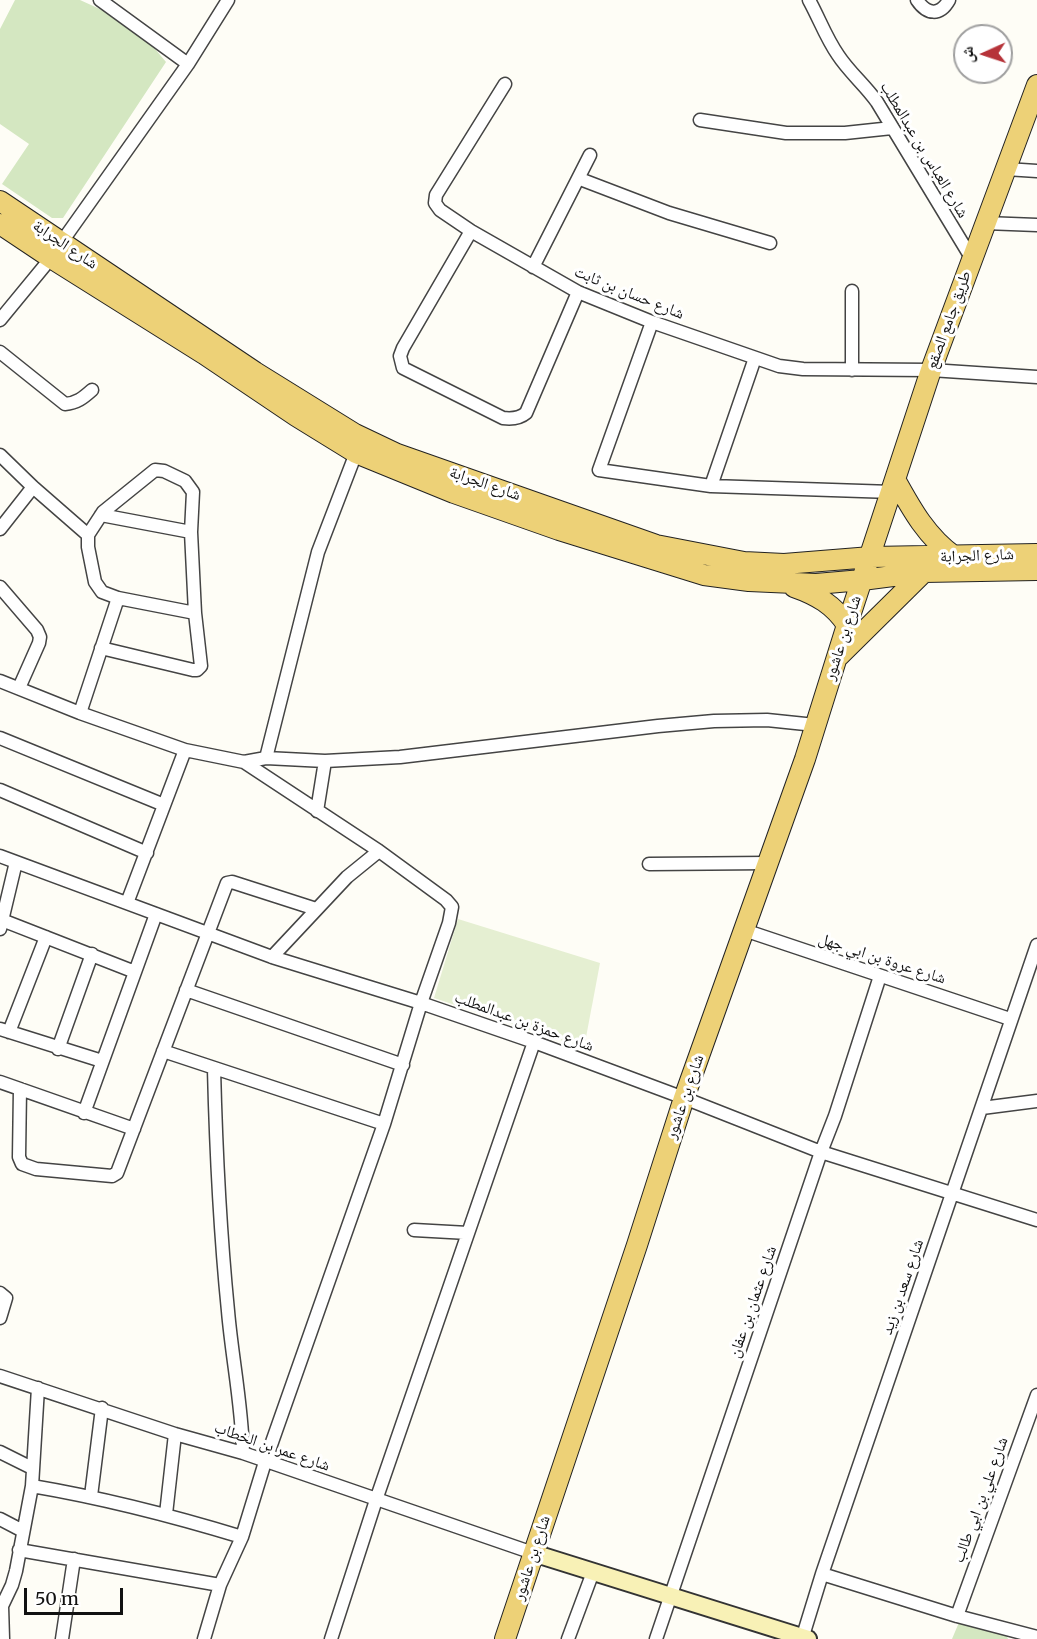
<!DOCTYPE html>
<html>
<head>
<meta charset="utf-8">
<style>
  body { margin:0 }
  #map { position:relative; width:1037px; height:1639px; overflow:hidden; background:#fefdf6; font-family:Merriweather,"Noto Naskh Arabic",serif }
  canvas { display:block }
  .north { position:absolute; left:953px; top:24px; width:60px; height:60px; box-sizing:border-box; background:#fff; border:2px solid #a0a0a0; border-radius:50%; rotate:267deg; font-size:16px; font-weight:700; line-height:24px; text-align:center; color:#111 }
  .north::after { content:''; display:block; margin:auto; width:21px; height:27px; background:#b63339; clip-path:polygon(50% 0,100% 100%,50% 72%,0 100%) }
  .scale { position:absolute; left:24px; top:1588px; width:99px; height:27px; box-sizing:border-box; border:3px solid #111; border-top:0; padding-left:8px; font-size:18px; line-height:21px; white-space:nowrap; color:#111; -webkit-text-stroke:4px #fff; paint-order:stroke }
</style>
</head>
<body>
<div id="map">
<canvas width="1037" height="1639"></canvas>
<div class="north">ش</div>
<div class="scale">50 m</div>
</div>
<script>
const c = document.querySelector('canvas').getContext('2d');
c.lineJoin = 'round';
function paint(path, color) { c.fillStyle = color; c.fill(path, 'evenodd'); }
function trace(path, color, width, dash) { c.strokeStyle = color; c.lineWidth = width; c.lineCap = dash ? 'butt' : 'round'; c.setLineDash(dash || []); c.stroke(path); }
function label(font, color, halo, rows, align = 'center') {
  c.font = font + ' Merriweather,"Noto Naskh Arabic",serif'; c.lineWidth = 6; c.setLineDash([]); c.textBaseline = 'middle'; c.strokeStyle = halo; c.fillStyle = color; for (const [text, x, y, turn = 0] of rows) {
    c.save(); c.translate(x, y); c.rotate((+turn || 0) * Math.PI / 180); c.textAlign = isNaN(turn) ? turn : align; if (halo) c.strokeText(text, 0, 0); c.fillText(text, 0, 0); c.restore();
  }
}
paint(new Path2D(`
  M 15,0 L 80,0 L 135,25 L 166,62 L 63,218 L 52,218 L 2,184 L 29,144 L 0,124 L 0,29 Z
  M 960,1620 L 1006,1634 L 1008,1639 L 952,1639 Z`), '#d4e7c1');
paint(new Path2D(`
  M 458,919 L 600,963 L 584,1048 L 434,998 Z`), '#e5efd2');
const street = new Path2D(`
  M 100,0 L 188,64
  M 809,0 C 819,18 826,38 838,55 C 849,72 865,85 877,102 L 972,259
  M 917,0 C 927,15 940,16 949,0
  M 505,84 L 436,195 L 435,203 L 440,210 L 471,231 L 578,292 L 652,322 L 779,366 L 803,369 L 931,370 L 1037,377
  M 700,120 L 786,133 L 845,133 L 892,128
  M 1006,169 L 1037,171
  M 580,179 L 669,213 L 770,243
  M 985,223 L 1037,225
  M 471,231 L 403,348 L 400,356 L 403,368 L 503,418 C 511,419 519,419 526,413 L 578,292
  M 61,243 L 188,64 L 228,0
  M 533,267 L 590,155
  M 0,320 L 51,258
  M 652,322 L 599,470 L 711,486
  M 0,352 L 65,404 C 77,403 83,398 92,390
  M 755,358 L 711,486 L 892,492
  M 852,370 L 852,291
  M 0,455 L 33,487 L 88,535
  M 101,515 L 191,532
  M 0,529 L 33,487
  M 0,587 L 37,630 L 40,637 L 39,643 L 19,688
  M 101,648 L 193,670 L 197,670 L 201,666 L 195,613 L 191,532 L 193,492 L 185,481 L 164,471 L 155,470 L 103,512 L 88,535 L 88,547 L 95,582 L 102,592 L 118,598 L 195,613
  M 0,681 L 80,713 L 185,750 L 244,762 L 266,758 L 325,761 L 400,757 L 658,726 L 714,721 L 767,720 L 815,725
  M 80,713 L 118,598
  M 0,738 L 164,805
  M 266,758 L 318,552 L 356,453
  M 0,790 L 147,853
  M 317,811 L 325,761
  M 0,856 L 272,957 L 421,1003 L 534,1042 L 684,1098 L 821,1152 L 1037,1220
  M 649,864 L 769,863
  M 127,903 L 185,750
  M 2,920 L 135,972
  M 0,929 L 16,862
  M 744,930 L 1010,1019
  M 272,957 L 347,877 L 379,851
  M 186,990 L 403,1065
  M 0,1029 L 102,1061
  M 9,1032 L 46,937
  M 58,1049 L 92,954
  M 163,1051 L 384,1124
  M 214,1069 C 216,1150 220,1231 228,1311 C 232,1358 242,1405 243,1453
  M 0,1082 L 134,1129
  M 20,1089 L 19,1157 L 22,1164 L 36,1169 L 112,1176 L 117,1173 L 227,883 L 232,882 L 316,909
  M 982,1108 L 1037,1101
  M 84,1113 L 156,914
  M 414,1230 L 468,1233
  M 0,1293 L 6,1298 L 0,1318
  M 0,1376 L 175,1434 L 243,1453 L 533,1553
  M 0,1452 L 32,1468
  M 32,1486 C 103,1498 173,1516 242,1537
  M 91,1496 L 102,1408
  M 166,1514 L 175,1434
  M 0,1519 L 23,1531
  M 19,1550 L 220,1585
  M 822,1574 L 957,1616 L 1037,1637
  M 957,1616 L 1037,1395
  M 3,1639 L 2,1606 L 12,1585 L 16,1571 L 32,1486 L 38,1388
  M 62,1639 L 74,1559
  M 204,1639 L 220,1585 L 242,1537 L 265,1462 L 384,1124 L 421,1003 L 449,923 L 452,907 L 446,900 L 379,851 L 244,762
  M 331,1639 L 376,1500 L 534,1042
  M 568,1639 L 593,1572
  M 656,1639 L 821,1152 L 835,1116 L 880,976
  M 802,1639 L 822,1574 L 1037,945`);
const secondary = new Path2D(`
  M 533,1553 L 808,1639`);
const primary = new Path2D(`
  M 0,201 L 255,372 L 355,434 L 397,454 L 656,545 L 744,562 L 784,564 L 871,557 L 1037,554
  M 0,224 L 51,258 L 204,354 L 296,416 L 356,453 L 454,493 L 559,530 L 704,575 L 749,581 L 816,584 L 862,580 L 924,572 L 1037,570
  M 896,481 C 912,510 927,537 955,557
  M 794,587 C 817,595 834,605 847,625
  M 839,656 L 924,572
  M 505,1639 L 637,1245 L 684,1098 L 805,759 L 847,625 L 931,370 L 1037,85`);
trace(street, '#444', 15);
trace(secondary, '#333', 20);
trace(primary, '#222', 22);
trace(street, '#fff', 12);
trace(secondary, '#f8f1b6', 16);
trace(primary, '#edd177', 20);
label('16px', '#111', '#fff', [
  ["شارع العباس بن عبدالمطلب",924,150,59],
  ["شارع الجرابة",65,245,34],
  ["شارع حسان بن ثابت",629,293,22],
  ["طريق جامع الصقع",949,320,-70],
  ["شارع الجرابة",485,484,19],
  ["شارع الجرابة",977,556,-2],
  ["شارع بن عاشور",843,638,-72],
  ["شارع عروة بن ابي جهل",882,959,18],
  ["شارع حمزة بن عبدالمطلب",524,1022,20],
  ["شارع بن عاشور",685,1097,-71],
  ["شارع سعد بن زيد",903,1287,-71],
  ["شارع عثمان بن عفان",753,1302,-71],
  ["شارع عمر بن الخطاب",272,1447,19],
  ["شارع علي بن ابي طالب",981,1500,-70],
  ["شارع بن عاشور",532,1558,-72]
]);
</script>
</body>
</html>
